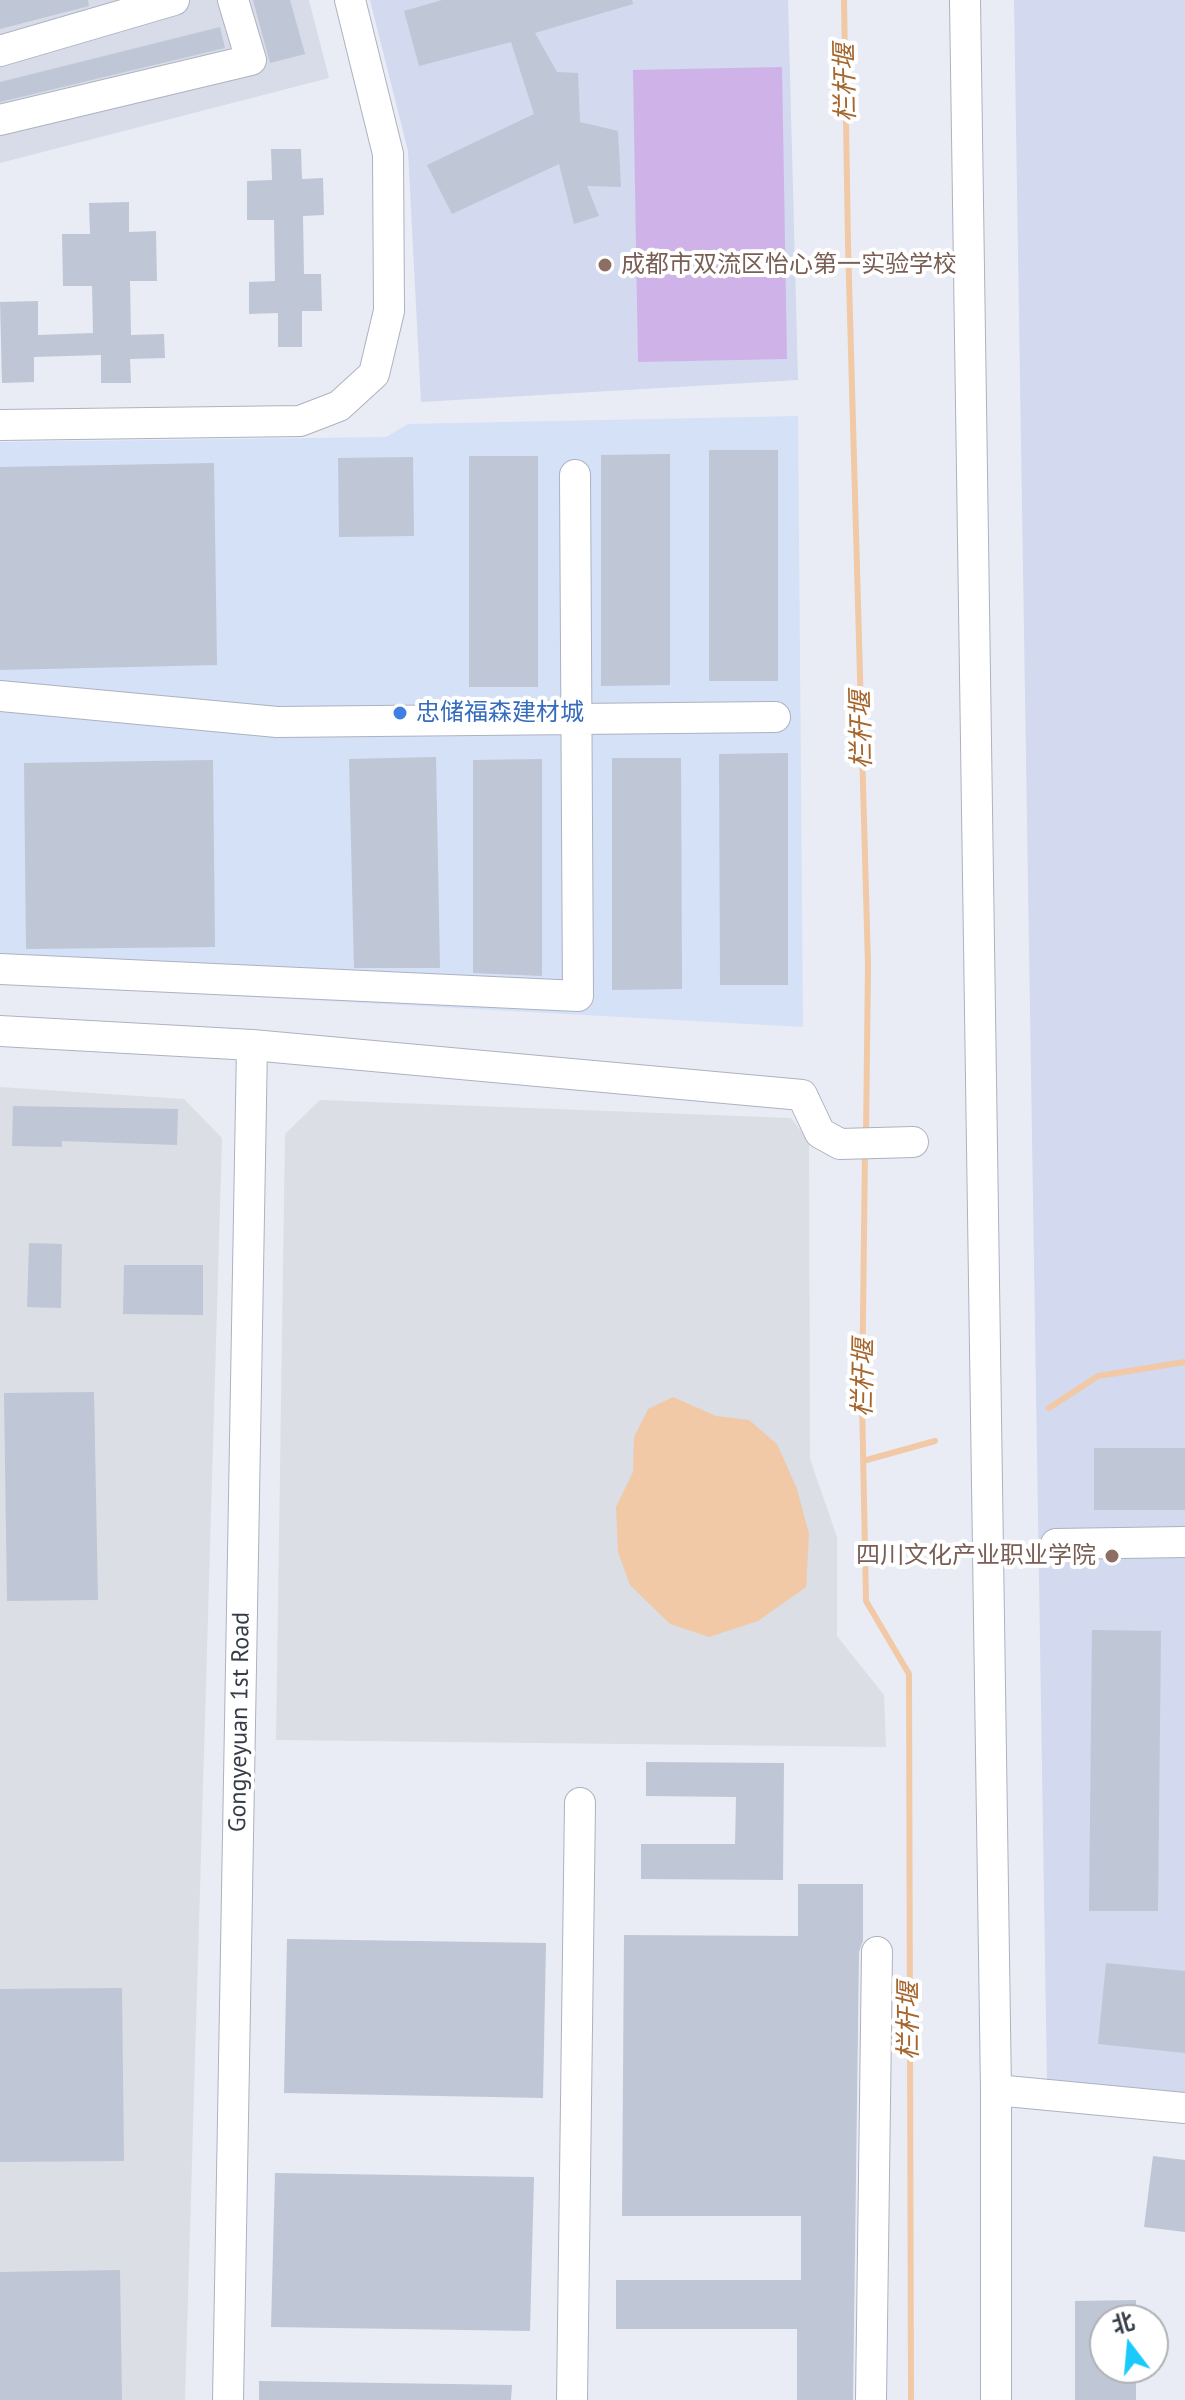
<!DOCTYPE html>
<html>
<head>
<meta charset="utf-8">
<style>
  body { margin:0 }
  #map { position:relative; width:1185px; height:2400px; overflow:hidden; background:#e9ecf5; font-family:"PT Sans","Noto Sans SC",sans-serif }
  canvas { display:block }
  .north { position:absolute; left:1089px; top:2304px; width:80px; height:80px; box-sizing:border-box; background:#fff; border:2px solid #afb1b6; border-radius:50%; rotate:344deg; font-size:22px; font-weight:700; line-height:32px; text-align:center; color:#373d48 }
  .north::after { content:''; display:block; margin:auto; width:28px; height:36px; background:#1bcafa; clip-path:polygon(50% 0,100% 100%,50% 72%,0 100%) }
</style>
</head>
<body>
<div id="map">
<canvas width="1185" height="2400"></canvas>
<div class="north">北</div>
</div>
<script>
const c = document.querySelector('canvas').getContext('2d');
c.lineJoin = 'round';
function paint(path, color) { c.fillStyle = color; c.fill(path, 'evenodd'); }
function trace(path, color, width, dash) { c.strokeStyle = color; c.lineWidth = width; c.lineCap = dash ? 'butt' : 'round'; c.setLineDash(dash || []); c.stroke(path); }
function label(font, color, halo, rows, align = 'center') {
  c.font = font + ' "PT Sans","Noto Sans SC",sans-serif'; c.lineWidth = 8; c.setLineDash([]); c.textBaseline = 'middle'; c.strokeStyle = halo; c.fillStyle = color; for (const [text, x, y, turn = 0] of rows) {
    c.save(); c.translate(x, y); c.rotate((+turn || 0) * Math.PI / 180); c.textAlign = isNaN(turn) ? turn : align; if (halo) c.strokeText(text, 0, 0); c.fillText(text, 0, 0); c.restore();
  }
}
paint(new Path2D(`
  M 0,0 L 309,0 L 329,78 L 0,163 Z`), '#d7dce8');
paint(new Path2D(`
  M 798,416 L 803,1027 L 0,983 L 0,442 L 386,437 L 408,424 Z`), '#d5e1f6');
paint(new Path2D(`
  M 0,1087 L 184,1099 L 222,1138 L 185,2400 L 0,2400 Z
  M 320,1100 L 791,1118 L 809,1141 L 810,1459 L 837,1537 L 837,1636 L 884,1695 L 886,1747 L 276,1740 L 285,1134 Z`), '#dbdee4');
paint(new Path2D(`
  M 370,0 L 788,0 L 798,380 L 421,402 L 408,151 Z
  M 1014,0 L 1185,0 L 1185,2095 L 1047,2083 Z`), '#d3d9ee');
paint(new Path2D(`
  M 782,67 L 787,359 L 638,362 L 633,70 Z`), '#ceb2e8');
paint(new Path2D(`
  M 673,1397 L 716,1416 L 749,1420 L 777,1444 L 797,1489 L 809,1534 L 806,1587 L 758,1621 L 709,1637 L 670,1624 L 630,1585 L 618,1552 L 616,1507 L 633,1472 L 634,1437 L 648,1409 Z`), '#f1c9a6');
trace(new Path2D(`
  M 844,0 L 848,243 L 868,965 L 866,1136
  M 865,1151 L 862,1400 L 866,1601 L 909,1674 L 911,2400
  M 1049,1408 L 1098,1376 L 1185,1362
  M 863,1461 L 935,1441`), '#f1c9a6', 6);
paint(new Path2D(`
  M 0,0 L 88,0 L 89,6 L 0,29 Z
  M 253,0 L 290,0 L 305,54 L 270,63 Z
  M 442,0 L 632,0 L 633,4 L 535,33 L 557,72 L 578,73 L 580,122 L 618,131 L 621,187 L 587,186 L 599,216 L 574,224 L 559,164 L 452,214 L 427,165 L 534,114 L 511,42 L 419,66 L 404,11 Z
  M 220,27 L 225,48 L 0,102 L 0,82 Z
  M 271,149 L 301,149 L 302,179 L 323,178 L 324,215 L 303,216 L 304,274 L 321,274 L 322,311 L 302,311 L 302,347 L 278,347 L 278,313 L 249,314 L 249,282 L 275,281 L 274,220 L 247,220 L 247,181 L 272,180 Z
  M 129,202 L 129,232 L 156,231 L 157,281 L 130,281 L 131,335 L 164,334 L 165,358 L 130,359 L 131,383 L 101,383 L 101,355 L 34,357 L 34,382 L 2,383 L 0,302 L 38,301 L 38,335 L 93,333 L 92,286 L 63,286 L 62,234 L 90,234 L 89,203 Z
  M 709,450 L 778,450 L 778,681 L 709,681 Z
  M 670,454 L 670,685 L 601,686 L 601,455 Z
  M 469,456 L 538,456 L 538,687 L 469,687 Z
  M 413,457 L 414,536 L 339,537 L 338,458 Z
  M 214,463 L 217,665 L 0,670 L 0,467 Z
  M 788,753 L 788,985 L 720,985 L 719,754 Z
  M 436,757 L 440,968 L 354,968 L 349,759 Z
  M 612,758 L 681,758 L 682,989 L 612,990 Z
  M 542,759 L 542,976 L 473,973 L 473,760 Z
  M 213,760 L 215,947 L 26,949 L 24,763 Z
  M 13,1106 L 178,1109 L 177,1145 L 62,1141 L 62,1147 L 12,1146 Z
  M 29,1243 L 62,1244 L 61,1308 L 27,1307 Z
  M 124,1265 L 203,1265 L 203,1315 L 123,1314 Z
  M 94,1392 L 98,1600 L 7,1601 L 4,1393 Z
  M 1094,1448 L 1185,1448 L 1185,1510 L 1094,1510 Z
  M 1092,1630 L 1161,1631 L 1158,1911 L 1089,1911 Z
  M 646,1762 L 784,1763 L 783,1880 L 641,1879 L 641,1844 L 735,1844 L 736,1797 L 646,1796 Z
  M 798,1884 L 863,1884 L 863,1941 L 859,1952 L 853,2400 L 797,2400 L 797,2329 L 616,2329 L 616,2280 L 801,2280 L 801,2216 L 622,2216 L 624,1935 L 798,1936 Z
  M 287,1939 L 546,1943 L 543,2098 L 284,2093 Z
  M 1106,1963 L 1185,1971 L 1185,2053 L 1098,2044 Z
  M 122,1988 L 124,2161 L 0,2162 L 0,1989 Z
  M 1153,2156 L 1185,2160 L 1185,2232 L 1144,2227 Z
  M 275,2173 L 534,2177 L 530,2331 L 271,2327 Z
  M 120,2270 L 122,2400 L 0,2400 L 0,2272 Z
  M 1136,2300 L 1136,2320 L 1105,2320 L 1105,2368 L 1136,2368 L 1136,2400 L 1075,2400 L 1075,2301 Z
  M 259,2381 L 512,2385 L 511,2400 L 259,2400 Z`), '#bfc6d6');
const minor = new Path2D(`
  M 965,0 L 996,2090 L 996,2400
  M 0,51 L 174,0
  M 0,120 L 251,60 L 233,0
  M 0,425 L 300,421 L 339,406 L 374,374 L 389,311 L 388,154 L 350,0
  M 0,696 L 277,722 L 775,717
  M 0,969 L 578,996 L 575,475
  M 0,1031 L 252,1045 L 802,1095 L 820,1133 L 840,1144 L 913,1142
  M 1056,1544 L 1185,1542
  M 996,2090 L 1185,2108
  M 228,2400 L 252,1045
  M 572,2400 L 580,1803
  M 871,2400 L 877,1952`);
trace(minor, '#acb2c0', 32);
trace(minor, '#fff', 30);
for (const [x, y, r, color] of [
  [605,265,8,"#8d6e63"],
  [400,713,8,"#3f7fe0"],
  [1112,1556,8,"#8d6e63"]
]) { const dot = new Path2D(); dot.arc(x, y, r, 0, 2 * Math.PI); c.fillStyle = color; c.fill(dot); trace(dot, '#fff', 3); }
label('24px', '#785e54', '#fff', [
  ["成都市双流区怡心第一实验学校",621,265],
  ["四川文化产业职业学院",1096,1556,"right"]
], 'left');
label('24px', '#366cbe', '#fff', [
  ["忠储福森建材城",416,713]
], 'left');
label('24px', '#373d48', '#fff', [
  ["Gongyeyuan 1st Road",240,1722,-89]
]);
label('italic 26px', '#a5662d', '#fff', [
  ["栏杆堰",846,83,-91],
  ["栏杆堰",862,730,-91],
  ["栏杆堰",864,1378,-89],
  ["栏杆堰",910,2021,-90]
]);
</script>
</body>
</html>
